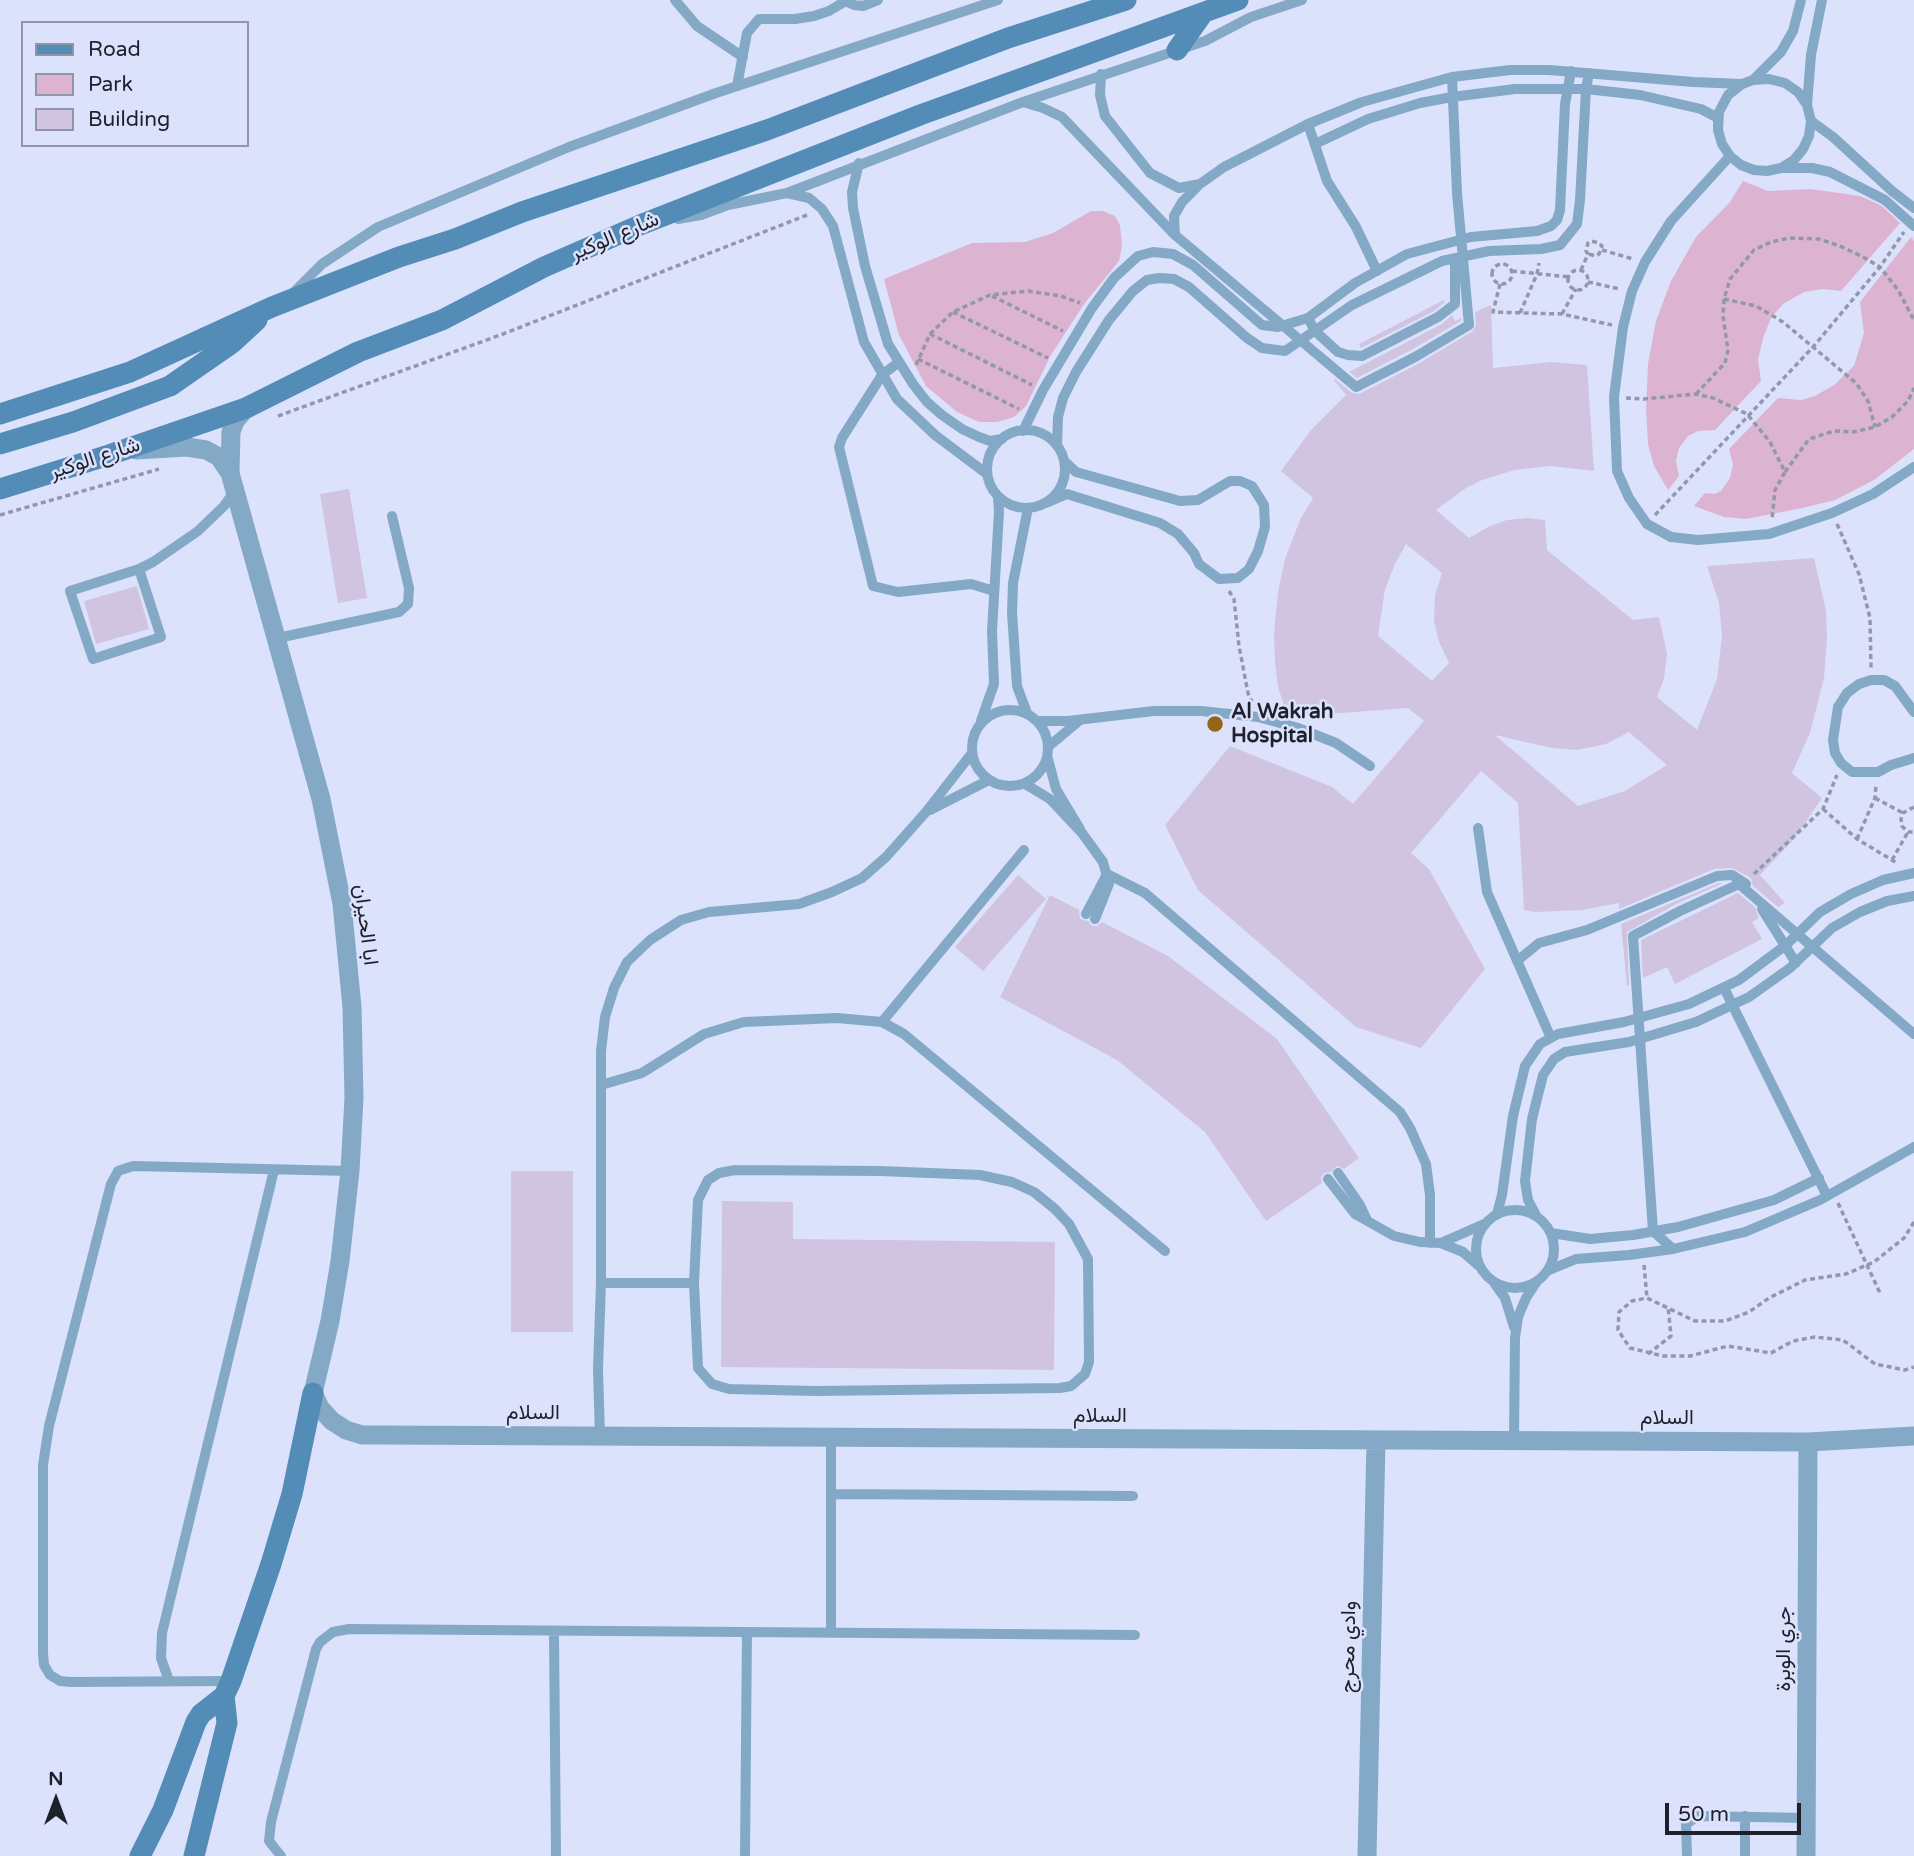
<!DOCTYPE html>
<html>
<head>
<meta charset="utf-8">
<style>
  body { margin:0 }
  #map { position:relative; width:1914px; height:1856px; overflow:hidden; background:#dce2fb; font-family:"Varela Round",sans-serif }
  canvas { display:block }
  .legend { position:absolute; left:21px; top:21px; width:228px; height:126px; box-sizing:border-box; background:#dce2fb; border:2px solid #9095a8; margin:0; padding:9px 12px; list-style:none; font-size:21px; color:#1e212c }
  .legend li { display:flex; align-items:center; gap:14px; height:35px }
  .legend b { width:35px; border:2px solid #9095a8 }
  .north { position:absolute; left:21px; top:1765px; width:70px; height:70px; -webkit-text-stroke:5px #dce2fb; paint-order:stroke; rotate:0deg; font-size:19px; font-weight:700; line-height:28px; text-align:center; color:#1e212c }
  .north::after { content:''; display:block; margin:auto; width:24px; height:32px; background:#1e212c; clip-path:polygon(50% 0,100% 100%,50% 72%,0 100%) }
  .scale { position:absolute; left:1665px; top:1803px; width:136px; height:32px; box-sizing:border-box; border:4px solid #1e212c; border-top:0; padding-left:9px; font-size:21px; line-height:24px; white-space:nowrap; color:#1e212c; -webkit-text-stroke:5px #dce2fb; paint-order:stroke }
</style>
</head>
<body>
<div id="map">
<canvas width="1914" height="1856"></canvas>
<ul class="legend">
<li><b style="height:9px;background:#538cb6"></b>Road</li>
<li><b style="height:19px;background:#dcb3d0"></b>Park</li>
<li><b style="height:19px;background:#d0c4e1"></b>Building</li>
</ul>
<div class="north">N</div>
<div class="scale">50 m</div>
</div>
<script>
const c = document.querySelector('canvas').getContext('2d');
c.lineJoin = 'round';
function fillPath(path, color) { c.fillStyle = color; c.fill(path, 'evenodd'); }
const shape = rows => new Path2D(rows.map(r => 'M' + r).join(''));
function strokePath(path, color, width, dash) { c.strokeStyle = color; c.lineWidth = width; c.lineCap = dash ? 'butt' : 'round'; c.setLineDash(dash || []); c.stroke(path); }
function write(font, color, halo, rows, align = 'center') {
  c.font = font + ' "Varela Round",Vazirmatn,sans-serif'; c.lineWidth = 5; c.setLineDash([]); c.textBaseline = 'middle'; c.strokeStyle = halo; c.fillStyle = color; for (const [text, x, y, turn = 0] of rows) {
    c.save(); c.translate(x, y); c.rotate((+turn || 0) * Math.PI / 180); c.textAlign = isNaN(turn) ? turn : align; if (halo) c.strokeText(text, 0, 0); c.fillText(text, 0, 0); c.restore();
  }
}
fillPath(shape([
  [1743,181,1768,191,1811,189,1860,196,1882,206,1900,223,1841,291,1823,289,1804,292,1783,304,1771,318,1763,338,1758,360,1761,381,1715,430,1698,431,1688,436,1679,448,1676,461,1679,476,1668,490,1654,466,1648,444,1646,410,1648,364,1656,321,1671,281,1696,237,1730,202],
  [1091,211,1103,211,1115,216,1120,225,1122,246,1119,261,1084,304,1051,355,1026,406,1014,417,997,422,979,422,957,412,926,386,899,335,884,279,972,243,1025,242,1053,233],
  [1911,237,1914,241,1914,449,1874,480,1835,500,1802,508,1746,519,1724,517,1694,506,1705,493,1714,494,1721,491,1730,478,1733,465,1729,449,1778,398,1801,400,1815,396,1834,385,1854,366,1864,333,1860,302]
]), '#dcb3d0');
fillPath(shape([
  [1444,300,1445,302,1434,311,1361,348,1359,344],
  [1491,305,1493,368,1551,362,1587,365,1594,471,1551,466,1514,470,1482,480,1466,488,1436,510,1469,538,1490,526,1507,520,1528,518,1545,520,1547,550,1633,620,1659,617,1667,654,1664,679,1657,697,1697,730,1717,679,1722,636,1719,603,1707,566,1814,558,1826,611,1827,638,1824,678,1810,733,1792,773,1822,798,1793,840,1760,875,1785,903,1778,907,1753,886,1751,878,1732,868,1714,869,1619,909,1619,903,1582,910,1535,912,1524,910,1518,803,1481,771,1411,853,1429,869,1485,969,1421,1048,1356,1027,1198,890,1165,825,1230,746,1332,787,1353,804,1424,721,1408,708,1288,717,1278,687,1275,662,1274,633,1278,592,1285,559,1300,520,1313,498,1281,471,1311,430,1346,395,1334,380,1335,379,1352,393,1359,394,1418,364,1473,331,1476,325,1475,312],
  [1406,544,1442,573,1435,595,1434,621,1439,642,1449,663,1432,681,1378,636,1385,589,1395,564],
  [1629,732,1667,765,1625,791,1578,806,1495,735,1552,748,1577,750,1606,744],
  [1452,315,1455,321,1461,318,1461,321,1411,350,1357,378,1349,372,1442,324],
  [349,489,367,598,338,603,320,494],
  [137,586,149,629,96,644,84,601],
  [1018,875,1046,899,983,971,955,947],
  [1719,883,1723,883,1676,904,1627,932,1629,985,1627,986,1621,924],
  [1738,893,1755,907,1759,918,1752,922,1762,939,1675,984,1667,967,1643,978,1641,940],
  [1050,895,1079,910,1080,919,1088,921,1092,926,1097,926,1102,922,1168,956,1277,1039,1359,1158,1344,1169,1337,1166,1331,1172,1324,1173,1321,1177,1322,1183,1266,1221,1205,1132,1117,1060,1000,997],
  [511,1171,573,1171,573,1332,511,1332],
  [722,1201,793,1202,793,1239,1055,1242,1054,1370,721,1367]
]), '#d0c4e1');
strokePath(shape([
  [1602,250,1633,259],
  '1492 274a10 10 0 1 1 20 0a10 10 0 1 1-20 0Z',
  [1581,270,1588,254,1586,251,1588,243,1591,241,1599,243,1602,246,1599,254,1596,256,1588,254],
  '1568 280a10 10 0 1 1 20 0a10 10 0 1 1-20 0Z',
  [1512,271,1569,277],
  [1588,282,1620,289],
  [1500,284,1493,312,1562,314,1612,325],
  [992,296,1063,331],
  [1724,299,1756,306,1783,322,1856,383,1868,401,1875,427],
  [953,312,1048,358],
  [1520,313,1537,274,1539,263],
  [1562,314,1576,289],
  [930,334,1032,385],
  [918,359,1019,409],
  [916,365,930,334,953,312,990,295,1028,291,1061,296,1080,303],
  [1696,394,1725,363,1728,350,1723,316,1724,299,1730,279,1754,250,1771,242,1789,238,1819,239,1840,246,1863,257,1880,267,1898,290,1914,320],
  [1626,398,1644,399,1696,394,1713,398,1747,414,1770,442,1785,472,1775,490,1772,519],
  [278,416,503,334,807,215],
  [1785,472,1809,439,1834,431,1853,432,1875,427,1892,417,1908,401,1914,388],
  [0,515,159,469],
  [1655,515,1813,347,1880,267,1904,232],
  [1837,524,1859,574,1870,618,1871,668],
  [1229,591,1234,599,1239,646,1248,693,1252,702],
  [1875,798,1903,813],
  [1914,807,1903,813,1901,819,1902,826,1908,832,1914,832],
  [1823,809,1857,839,1897,863],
  [1857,839,1875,798,1876,785],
  [1892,860,1908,832],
  [1754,874,1823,809,1837,775],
  [1838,1203,1880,1293],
  [1914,1222,1904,1238,1874,1262,1846,1274,1805,1280,1769,1298,1749,1312,1725,1321,1695,1321,1647,1298,1632,1301,1619,1312,1618,1330,1630,1348,1663,1356,1690,1356,1728,1346,1771,1353,1793,1341,1815,1337,1843,1340,1875,1364,1905,1370,1914,1367],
  [1644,1265,1647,1298],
  [1648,1354,1671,1336,1668,1306]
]), '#9297aa', 3.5, [5, 3.5]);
strokePath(shape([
  [675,0,697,26,743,57],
  [843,0,854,5,863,6,878,0],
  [1101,74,1100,95,1105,116,1150,173,1179,188,1200,184,1224,167,1308,124,1362,102,1452,77,1510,70,1549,70,1693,82,1742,84],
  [1753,80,1769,79,1785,83,1798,92,1807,105,1811,121,1809,136,1803,149,1794,160,1781,168,1767,171,1754,170,1741,165,1730,156,1722,144,1718,130,1719,112,1728,95,1742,84,1753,80,1781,52,1793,31,1801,0],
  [737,86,747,33,759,19,795,19,814,16,829,11,844,2],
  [1023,102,1043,108,1062,117,1175,235,1356,387,1415,357,1469,325,1457,193,1452,77],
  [1807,105,1811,55,1822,0],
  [1811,121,1833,137,1892,191,1914,208],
  [1308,124,1327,181,1356,227,1377,271],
  [1315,144,1368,119,1420,103,1452,97,1515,89,1586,89,1640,95,1701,109,1718,118,1718,130],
  [1730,156,1671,221,1645,262,1632,291,1623,327,1614,397,1617,471,1629,498,1647,524,1671,537,1698,540,1769,534,1832,513,1873,494,1914,467],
  [859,163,852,192,853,208,865,266,888,344,913,384,927,402,942,415,962,429,979,437,990,441,1002,439],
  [1781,168,1812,168,1830,172,1885,200,1914,226],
  [787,193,809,198,822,209,833,226,864,342,897,399,935,435,987,474],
  [678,219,701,215,728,205,787,193,1023,102,1205,41,1251,17,1302,0],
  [1175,235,1174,216,1182,202,1197,187],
  [295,291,322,264,378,227,569,147,716,93,998,0],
  [1308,318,1315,331,1338,352,1348,355,1362,356,1438,317,1455,304,1455,259],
  [899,362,882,375,842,438,839,447,873,586,898,592,971,584,994,591],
  '987 469a39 39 0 1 1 78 0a39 39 0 1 1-78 0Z',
  [1023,431,1043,390,1092,308,1114,278,1138,256,1153,252,1173,254,1193,265,1262,325,1278,327,1308,318,1355,283,1407,254,1471,237,1537,231,1551,226,1557,220,1560,210,1565,104,1571,71],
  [1057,445,1058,417,1063,398,1076,372,1109,320,1133,291,1147,280,1159,278,1174,279,1189,287,1247,338,1262,348,1285,351,1352,305,1442,261,1489,251,1541,249,1560,245,1577,224,1580,200,1586,89,1589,73],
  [1046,503,1067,494,1160,523,1178,534,1194,553,1199,564,1219,579,1238,578,1249,569,1258,551,1265,527,1264,505,1252,486,1240,481,1230,481,1198,500,1180,501,1076,472,1064,461],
  [139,569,161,637,93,659,70,591,139,569,153,562,198,531,224,506,234,492],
  [278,638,399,612,408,604,409,588,392,516],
  '972 748a38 38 0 1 1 76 0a38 38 0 1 1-76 0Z',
  [1914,712,1895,686,1884,680,1871,680,1859,684,1847,693,1838,707,1833,740,1835,753,1841,763,1852,772,1878,772,1891,765,1914,758],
  [1027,713,1017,686,1012,613,1013,583,1028,508],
  [981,721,994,684,992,631,999,512,998,497],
  [1038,721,1068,721,1154,711,1201,711,1258,717,1298,728,1336,743,1370,766],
  [1049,746,1079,721],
  [1048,759,1056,789,1080,829],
  [1025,784,1050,799,1082,833,1103,862,1109,884,1095,919],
  [930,810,989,780],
  [1478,828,1487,892,1551,1038],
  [1107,874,1145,893,1400,1112,1410,1128,1426,1164,1430,1195,1430,1243],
  [1762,909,1796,963],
  [1086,914,1107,874],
  [1517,961,1539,943,1587,930,1717,876,1732,875,1746,884],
  [1724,988,1827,1196],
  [882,1022,1024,850],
  [601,1085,642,1073,704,1034,744,1022,837,1018,882,1022,904,1034,1165,1251],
  [735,1170,880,1171,980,1175,1012,1182,1034,1192,1055,1209,1069,1224,1088,1259,1089,1362,1085,1374,1071,1386,1060,1388,816,1391,729,1389,712,1384,698,1368,694,1283,698,1200,708,1180,719,1173,735,1170],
  [1338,1173,1360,1205,1367,1220],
  [1328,1179,1355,1214,1394,1236,1420,1242,1441,1243,1484,1224],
  '1476 1249a39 39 0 1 1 78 0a39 39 0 1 1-78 0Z',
  [1497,1214,1502,1195,1513,1116,1525,1066,1540,1044,1558,1034,1624,1022,1689,1004,1739,980,1786,945,1820,912,1851,894,1883,880,1914,873],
  [1537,1217,1528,1200,1525,1181,1532,1119,1543,1075,1554,1059,1565,1052,1629,1042,1696,1022,1749,997,1790,968,1832,928,1860,912,1887,901,1914,896],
  [1551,1233,1590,1239,1633,1235,1678,1227,1774,1200,1819,1178],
  [1441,1243,1463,1252,1479,1266],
  [1673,1249,1653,1231,1633,936,1680,911,1739,884,1914,1034],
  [1547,1271,1576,1259,1629,1255,1673,1249,1745,1232,1820,1200,1914,1147],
  [601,1283,694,1283],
  [1495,1284,1505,1298,1514,1327],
  [600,1437,598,1369,601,1283,601,1051,605,1017,614,988,627,962,650,940,681,920,709,912,799,904,832,892,862,878,886,857,926,812,972,753],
  [1514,1440,1515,1338,1518,1317,1526,1298,1537,1281],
  [831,1494,1133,1496],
  [554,1631,556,1856],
  [831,1633,831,1437],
  [169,1681,161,1658,162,1633,274,1170],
  [230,1681,71,1682,60,1681,50,1675,44,1665,43,1653,43,1465,49,1426,111,1184,118,1171,133,1166,350,1171],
  [1745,1816,1745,1856],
  [281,1856,269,1841,271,1822,316,1649,320,1642,333,1632,349,1629,1135,1635],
  [745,1856,747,1632],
  [1687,1856,1686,1824,1698,1816,1806,1818]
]), '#84a9c6', 10);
strokePath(shape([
  [246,408,235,421,231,432,230,473,321,799,342,904,352,1007,354,1098,350,1171,340,1261,330,1321,313,1393,320,1408,332,1421,346,1430,362,1435,378,1435,1808,1442,1914,1436],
  [136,450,187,447,206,450,219,457,230,473],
  [1367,1856,1376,1440],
  [1806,1856,1808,1442]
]), '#84a9c6', 19);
strokePath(shape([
  [1177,50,1203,13],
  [0,414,130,372,272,307,399,257,455,239,522,212,767,130,1008,38,1126,0],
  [0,444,73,422,170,386,232,343,257,320],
  [0,489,109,455,246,408,358,352,442,320,544,267,640,225,920,115,1238,0],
  [140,1856,163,1810,196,1722,201,1714,224,1696,231,1681,271,1564,292,1494,313,1393],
  [194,1856,227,1723,224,1696]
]), '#538cb6', 21);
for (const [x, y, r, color] of [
  [1215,724,9,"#966417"]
]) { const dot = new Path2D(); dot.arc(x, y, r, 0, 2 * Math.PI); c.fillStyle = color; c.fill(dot); strokePath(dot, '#dce2fb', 2.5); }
write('21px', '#1e212c', '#dce2fb', [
  ["شارع الوكير",615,237,-23],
  ["شارع الوكير",95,459,-18],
  ["ابا الحيران",365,925,83],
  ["السلام",533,1413],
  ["السلام",1100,1416],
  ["السلام",1667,1418],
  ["وادي محرج",1349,1647,-89],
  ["جري الوبرة",1784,1649,-90]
]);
write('bold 21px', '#1e212c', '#dce2fb', [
  ["Al Wakrah",1231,712],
  ["Hospital",1231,736]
], 'left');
</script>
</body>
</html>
